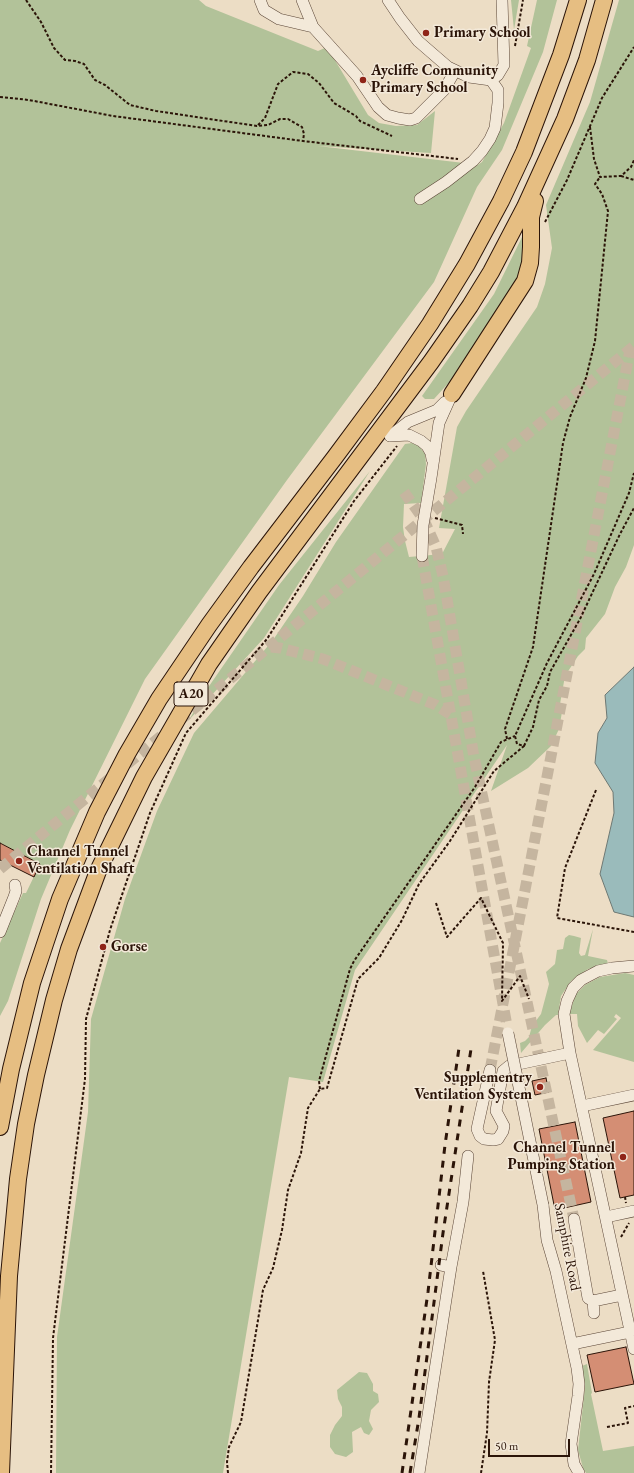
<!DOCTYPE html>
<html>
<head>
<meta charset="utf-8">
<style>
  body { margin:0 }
  #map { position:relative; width:634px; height:1473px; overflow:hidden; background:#ecddc5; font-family:"EB Garamond",serif }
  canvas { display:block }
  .scale { position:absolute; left:488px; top:1439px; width:82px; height:18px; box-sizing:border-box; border:2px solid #2b1408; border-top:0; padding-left:5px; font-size:12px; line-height:14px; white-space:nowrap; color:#2b1408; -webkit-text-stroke:3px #f3e9d9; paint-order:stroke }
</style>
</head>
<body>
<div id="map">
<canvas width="634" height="1473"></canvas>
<div class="scale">50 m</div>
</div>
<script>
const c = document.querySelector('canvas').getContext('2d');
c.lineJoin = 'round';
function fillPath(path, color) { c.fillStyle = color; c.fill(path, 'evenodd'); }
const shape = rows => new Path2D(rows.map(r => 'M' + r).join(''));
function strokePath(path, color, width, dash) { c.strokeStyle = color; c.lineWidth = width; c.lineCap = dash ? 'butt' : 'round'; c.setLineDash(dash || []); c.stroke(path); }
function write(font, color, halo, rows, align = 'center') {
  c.font = font + ' "EB Garamond",serif'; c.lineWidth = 3; c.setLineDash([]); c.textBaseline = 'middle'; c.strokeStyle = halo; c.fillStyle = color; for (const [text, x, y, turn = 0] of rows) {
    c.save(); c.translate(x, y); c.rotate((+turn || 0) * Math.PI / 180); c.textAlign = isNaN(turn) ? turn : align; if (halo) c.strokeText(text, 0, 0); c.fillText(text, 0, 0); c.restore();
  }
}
fillPath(shape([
  [0,0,199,0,206,6,318,51,327,47,368,115,379,123,396,126,417,125,435,111,431,153,318,146,464,163,430,197,482,162,504,123,531,48,527,46,537,0,557,0,543,52,502,150,477,187,434,282,287,480,145,679,70,830,41,899,8,1001,0,1016,0,943,23,893,26,893,40,864,1,843,0,845],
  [511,0,519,0,514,30],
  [619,0,634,0,634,545,626,567,615,587,605,614,586,638,585,649,578,656,565,676,560,704,562,712,559,729,551,746,528,768,491,791,507,745,355,970,323,1082,289,1077,223,1473,56,1473,57,1337,88,1112,91,1019,125,899,157,811,194,733,273,640,303,596,336,542,405,444,412,443,419,446,425,454,426,464,421,503,404,504,403,527,405,541,409,557,442,554,455,529,439,528,457,427,466,411,537,307,545,284,552,248,546,205,590,102],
  [523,235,527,243,518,277,453,378,434,399,425,399,422,396,494,294],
  [370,471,264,638,189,720,205,692,279,585],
  [593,929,588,956,607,960,608,964,588,969,571,981,561,996,558,1015,556,1015,545,1025,521,1053,520,1043,525,1041,529,1037,532,1026,541,1014,549,984,546,972,555,964,557,950,563,949,565,938,569,935,574,936,581,938,579,953,581,956,585,955],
  [625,973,634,975,634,1062,593,1050,621,1018,616,1014,614,1017,617,1019,604,1034,598,1030,587,1043,578,1026,577,1014,569,1014,576,994,585,985,600,977],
  [587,1364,592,1393,591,1394,603,1451,634,1446,634,1473,586,1473,583,1468,578,1450,585,1387,582,1366],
  [359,1372,367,1373,373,1384,373,1391,378,1394,379,1402,371,1410,369,1421,373,1429,369,1435,364,1433,361,1427,352,1432,353,1452,346,1457,335,1454,330,1447,330,1435,335,1425,342,1416,342,1407,338,1399,337,1390]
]), '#b2c299');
const water = shape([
  [634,667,634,917,614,912,600,874,614,813,613,792,595,763,598,733,607,718,605,695,634,667]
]);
fillPath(water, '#9abbbb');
strokePath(water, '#6e7873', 1);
const building = shape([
  [0,843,40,864,34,877,0,860,0,843],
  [546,1078,549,1092,535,1095,532,1081,546,1078],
  [634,1111,634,1195,620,1198,603,1118,634,1111],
  [575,1122,591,1202,555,1210,539,1129,575,1122],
  [626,1347,634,1384,595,1392,587,1355,626,1347]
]);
fillPath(building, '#d48e74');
strokePath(building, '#2b1408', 1);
strokePath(shape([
  [404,492,424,520,436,547,443,576,474,757,574,1219],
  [422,556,507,1026],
  [271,647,280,648,323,659,436,705,453,716],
  [179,721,634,346],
  [0,869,166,732],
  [490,1070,630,350]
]), '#c5b59f', 11, [11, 5.5]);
const minor = shape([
  [260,0,264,10,279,19,313,27],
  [302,0,313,27,357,76,378,107,387,115,398,118,410,120,416,118,444,90,455,71],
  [388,0,400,18,418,41,448,67,469,77,491,80,498,75,504,65,502,0],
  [420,199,446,182,473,161,482,151,490,139,495,128,498,103,498,90,491,80],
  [390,436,408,422,437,410,445,402],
  [390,436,409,435,421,441,427,446,431,453,432,459],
  [422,556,423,525,431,478,439,423,452,394],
  [0,932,14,897,16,891,15,885],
  [570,1053,634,1349],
  [490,1070,477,1129,480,1136,484,1139,493,1140,498,1139,503,1131,504,1126,496,1111,503,1071,509,1066,570,1053,564,1014,567,1001,573,988,581,980,598,971,612,968,634,966],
  [582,1106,634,1095],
  [543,1205,547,1240,556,1271,577,1368,579,1384,578,1396,571,1444,574,1464,579,1473],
  [606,1217,634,1211],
  [574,1219,588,1298,593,1301,622,1295],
  [441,1265,451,1267],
  [593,1301,594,1313],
  [572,1344,630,1332],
  [419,1473,451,1267,463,1202,468,1156]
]);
const highway = shape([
  [452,394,525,281,530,263,531,247,531,217,535,201],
  [0,1127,11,1069,32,983,60,899,97,812,127,754,159,699,209,625,251,567,335,457,384,391,430,324,467,264,501,201,524,152,561,55,578,0],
  [1,1473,9,1276,18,1179,26,1124,36,1075,54,1000,69,949,98,871,144,777,209,664,259,592,431,362,470,306,491,272,525,207,565,119,587,60,604,0]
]);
strokePath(minor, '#5b4637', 12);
strokePath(highway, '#2b1408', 18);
strokePath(shape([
  [26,0,41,22,54,48,65,60,75,61,84,64,95,80,105,85,130,105,156,111,257,126,268,125,280,119,288,119,302,127,304,134,303,141],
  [515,46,523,0],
  [0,97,29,100,113,116,303,141,458,159],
  [258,125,265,118,278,84,293,72,308,74,319,83,334,103,356,116,360,121,392,136],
  [590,127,594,159,600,177,621,176,631,167,634,160],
  [621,176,634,180],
  [545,222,567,180,602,98,634,47],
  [435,518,462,525,463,534],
  [507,739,505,729,533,647,563,443,570,417,586,378,595,341,608,211,602,194,595,184,600,177],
  [524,746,533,727,539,700,547,686,550,672,580,619,620,534,634,508],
  [596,790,565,868,557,918,634,932],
  [436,903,447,937,481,898,503,943,502,1001,520,976,529,999],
  [320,1089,319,1081,350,969,354,961,475,787,501,742,515,736],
  [625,1197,626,1203],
  [621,1237,629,1223],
  [607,1427,628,1423,625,1408,634,1406],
  [51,1473,53,1338,85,1079,86,1019,110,930,150,813,186,733,267,639,354,501,397,446],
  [228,1473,227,1462,229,1447,241,1422,263,1290,273,1268,282,1230,288,1190,301,1153,308,1108,320,1089,327,1088,358,979,379,958,402,920,419,884,450,841,494,771,524,746,517,744,515,736,547,663,594,574,629,493,634,473],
  [481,1473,487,1433,489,1382,495,1340,483,1271]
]), '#2b1408', 2, [3, 2]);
strokePath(minor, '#f3e9d9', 11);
strokePath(highway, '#e6be82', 16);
strokePath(shape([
  [402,1473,428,1292,445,1145,459,1048],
  [410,1473,419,1418,443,1233,471,1049]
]), '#2b1408', 3, [7, 7]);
const minorBridge = shape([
  [508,1033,543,1205]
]);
strokePath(minorBridge, '#5b4637', 12, []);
strokePath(minorBridge, '#f3e9d9', 11);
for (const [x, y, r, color] of [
  [426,33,4,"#8f2418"],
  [363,80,4,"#8f2418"],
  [19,861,4,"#8f2418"],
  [103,947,4,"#8f2418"],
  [540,1087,4,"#8f2418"],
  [623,1157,4,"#8f2418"]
]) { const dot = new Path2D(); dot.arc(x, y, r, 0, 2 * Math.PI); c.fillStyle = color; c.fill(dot); strokePath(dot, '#f3e9d9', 1.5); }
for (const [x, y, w] of [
  [191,694,34]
]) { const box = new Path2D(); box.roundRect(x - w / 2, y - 12, w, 24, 3); c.fillStyle = '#f3e9d9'; c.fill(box); strokePath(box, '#2b1408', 1); }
write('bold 14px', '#2b1408', null, [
  ["A20",191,694]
]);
write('bold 15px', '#2b1408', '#f3e9d9', [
  ["Primary School",434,33],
  ["Aycliffe Community",371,71],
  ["Primary School",371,88],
  ["Channel Tunnel",27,852],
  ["Ventilation Shaft",27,869],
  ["Gorse",111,947],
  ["Supplementry",532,1078,"right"],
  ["Ventilation System",532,1095,"right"],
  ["Channel Tunnel",615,1148,"right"],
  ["Pumping Station",615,1165,"right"]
], 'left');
write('15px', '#2b1408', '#f3e9d9', [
  ["Samphire Road",567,1247,79]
]);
</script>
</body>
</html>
